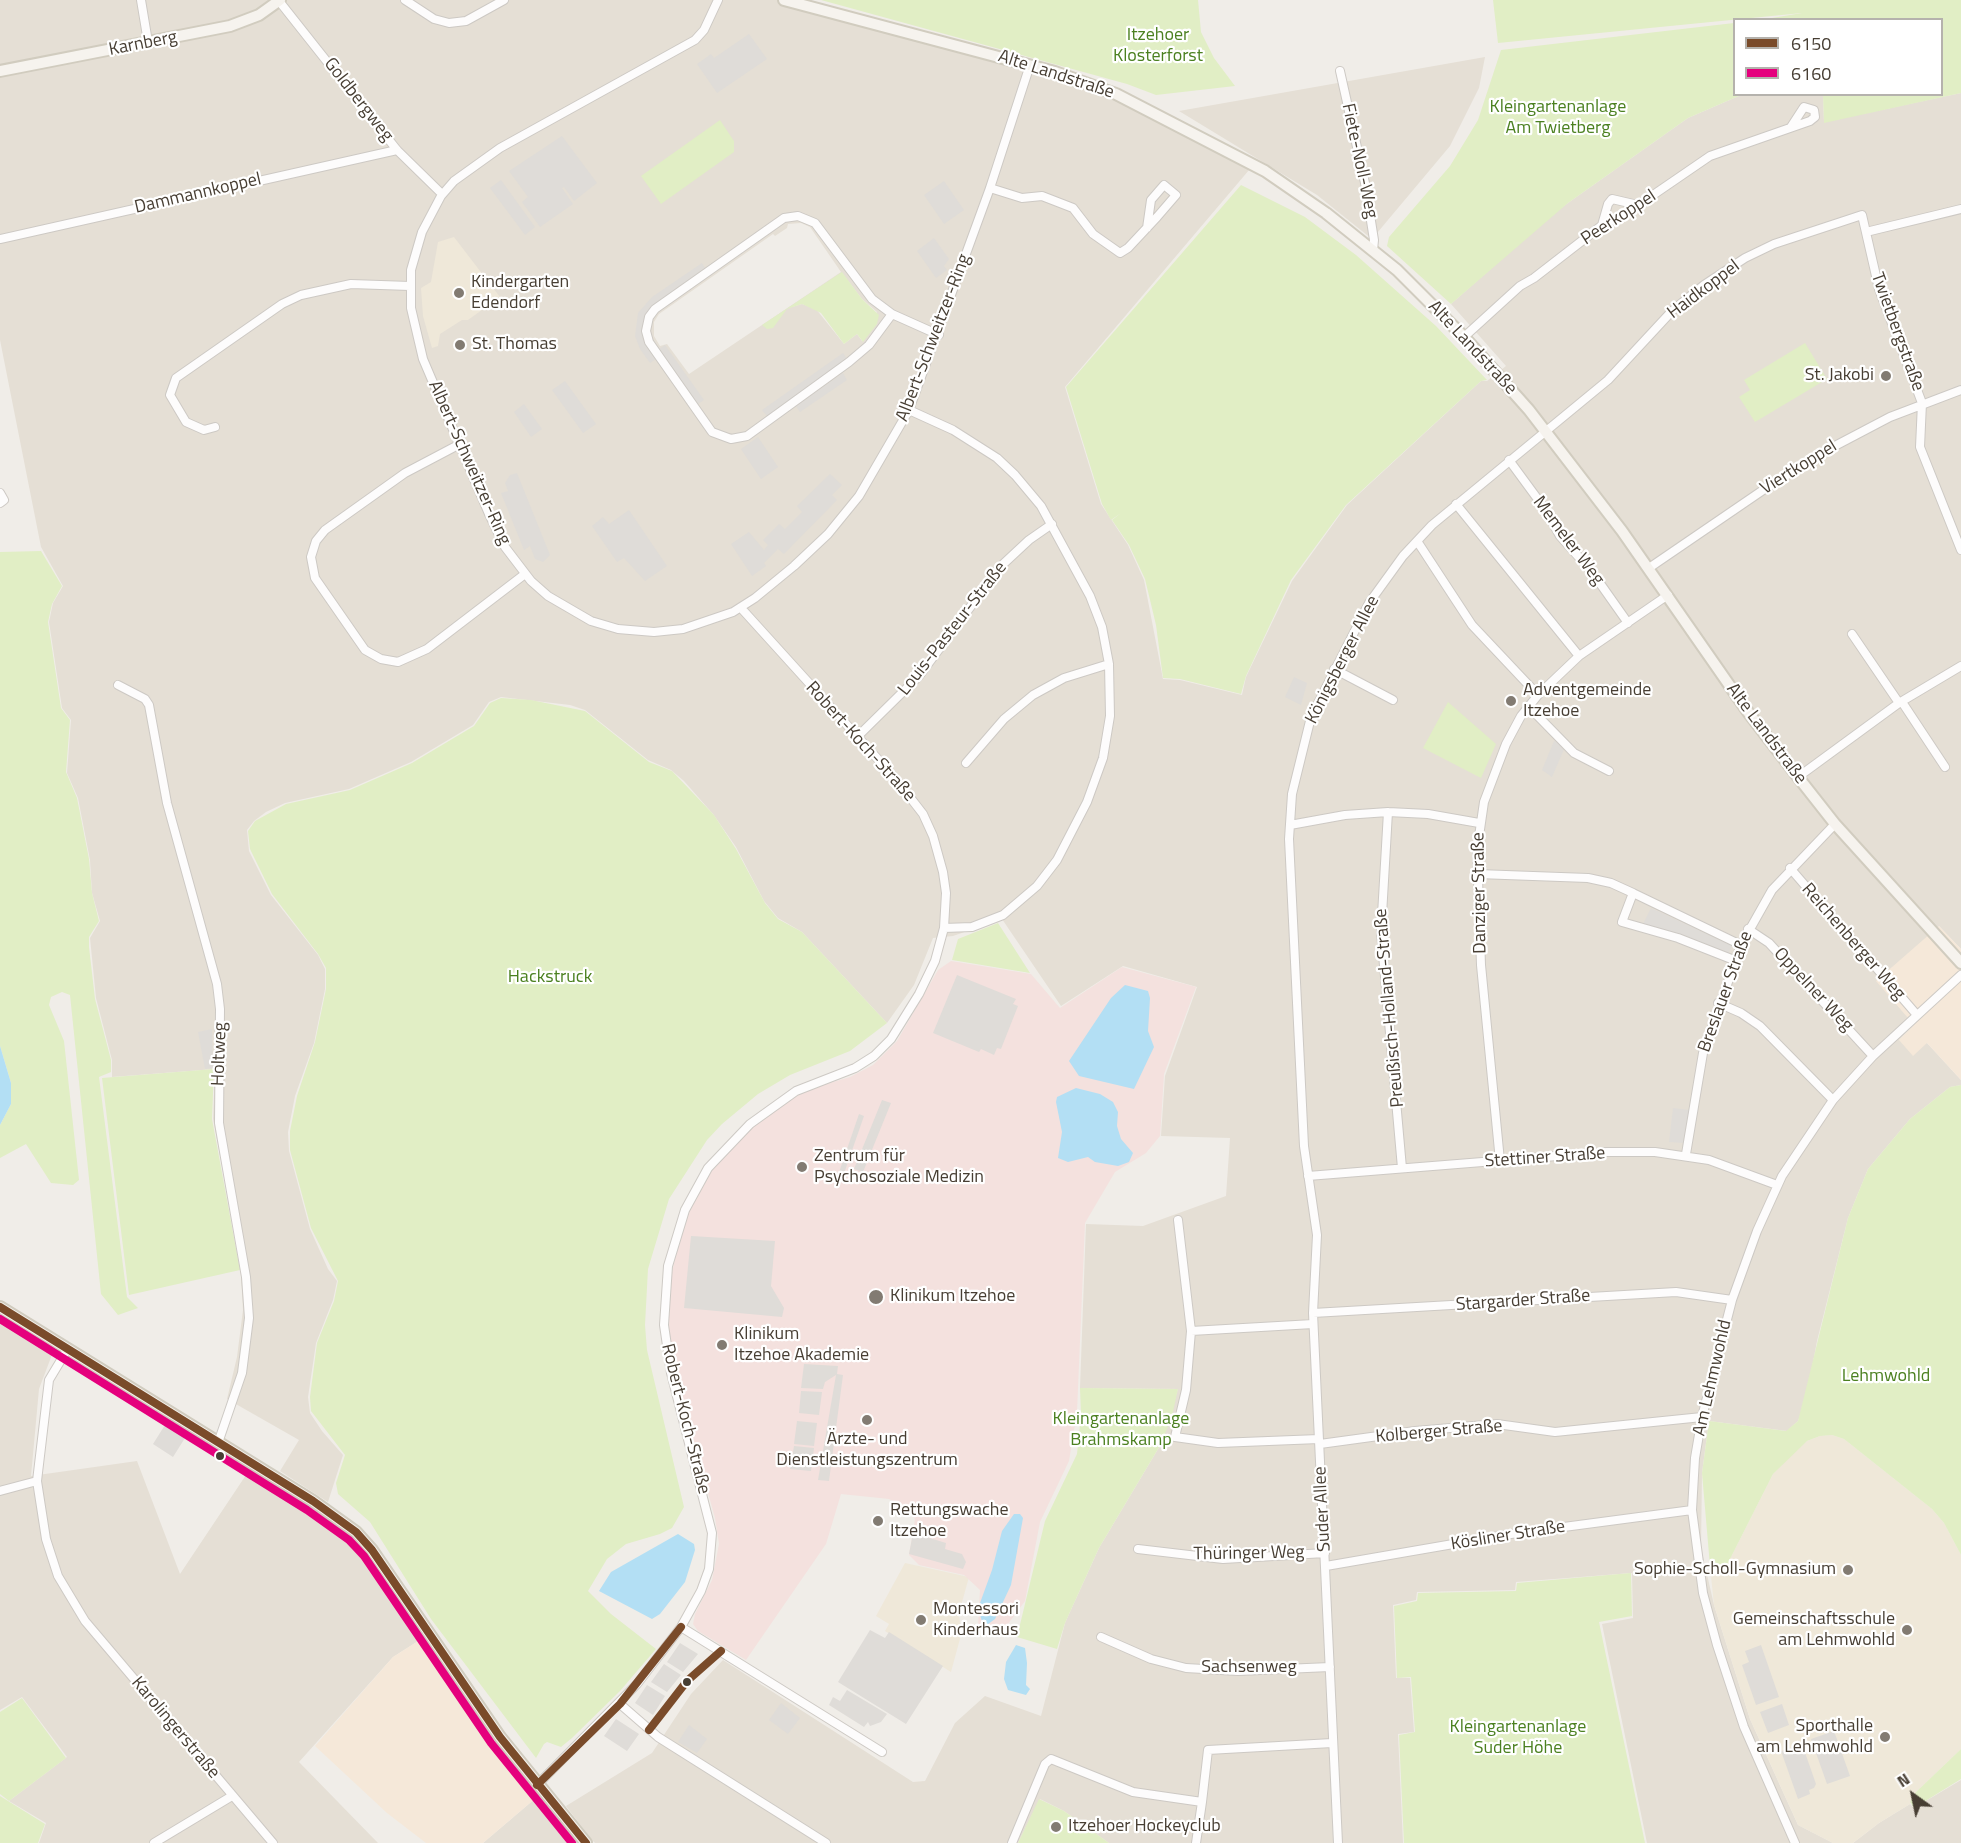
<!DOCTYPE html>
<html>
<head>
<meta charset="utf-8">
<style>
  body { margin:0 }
  #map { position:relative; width:1961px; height:1843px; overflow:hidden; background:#f0ede8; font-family:"Titillium Web",sans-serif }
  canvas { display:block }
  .legend { position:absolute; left:1733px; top:18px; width:210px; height:78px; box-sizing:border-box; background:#fff; border:2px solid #b5b2ad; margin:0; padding:8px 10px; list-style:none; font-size:18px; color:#473e33 }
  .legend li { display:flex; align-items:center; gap:12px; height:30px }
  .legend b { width:30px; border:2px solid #b5b2ad }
  .north { position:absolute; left:1883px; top:1765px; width:60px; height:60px; -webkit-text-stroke:4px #fff; paint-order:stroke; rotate:327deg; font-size:16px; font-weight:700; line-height:24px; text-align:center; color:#473e33 }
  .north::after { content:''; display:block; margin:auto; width:21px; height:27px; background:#473e33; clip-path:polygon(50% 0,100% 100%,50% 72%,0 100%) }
</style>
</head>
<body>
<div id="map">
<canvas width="1961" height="1843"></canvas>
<ul class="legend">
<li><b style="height:8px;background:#7a4b2a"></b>6150</li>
<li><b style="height:8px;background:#e5007d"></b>6160</li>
</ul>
<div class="north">N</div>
</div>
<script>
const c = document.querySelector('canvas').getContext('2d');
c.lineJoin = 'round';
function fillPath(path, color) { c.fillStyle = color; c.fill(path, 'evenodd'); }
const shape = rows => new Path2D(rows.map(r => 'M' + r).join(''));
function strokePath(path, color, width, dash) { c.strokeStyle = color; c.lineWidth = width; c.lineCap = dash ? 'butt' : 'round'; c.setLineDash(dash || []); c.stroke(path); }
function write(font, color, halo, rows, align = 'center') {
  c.font = font + ' "Titillium Web",sans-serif'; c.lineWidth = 4.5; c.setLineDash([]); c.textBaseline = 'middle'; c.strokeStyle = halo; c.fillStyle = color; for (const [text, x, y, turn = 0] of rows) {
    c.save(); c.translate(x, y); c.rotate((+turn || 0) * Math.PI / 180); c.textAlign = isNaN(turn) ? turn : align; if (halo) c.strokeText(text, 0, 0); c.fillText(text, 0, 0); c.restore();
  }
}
fillPath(shape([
  [0,0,801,0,1047,64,1186,123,1255,163,1065,387,1101,504,1128,545,1144,580,1163,679,1180,680,1242,695,1246,677,1292,581,1347,505,1481,381,1487,381,1506,366,1451,304,1551,215,1688,118,1741,95,1823,95,1824,122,1961,93,1961,949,1939,926,1914,1025,1899,1040,1927,1043,1961,1080,1961,1085,1950,1087,1910,1119,1868,1169,1848,1218,1817,1341,1806,1400,1798,1421,1787,1431,1709,1421,1702,1473,1701,1548,1714,1605,1750,1719,1798,1825,1833,1843,1647,1843,1602,1624,1633,1618,1632,1573,1516,1582,1515,1590,1417,1592,1416,1600,1393,1605,1396,1678,1410,1678,1414,1732,1398,1734,1403,1843,1109,1843,1064,1811,1040,1799,1018,1843,595,1843,591,1839,566,1806,652,1753,691,1694,723,1660,913,1782,925,1781,955,1723,985,1696,1041,1716,1065,1623,1099,1548,1161,1444,1178,1389,1080,1388,1086,1224,1143,1226,1226,1196,1230,1138,1161,1136,1165,1076,1197,987,1123,966,1061,1006,1002,919,953,936,933,938,914,985,887,1023,802,932,778,918,764,901,736,847,713,814,684,781,671,770,648,760,585,710,570,705,501,697,489,702,473,725,411,762,349,789,285,803,266,812,254,821,247,830,249,851,271,895,318,955,325,969,325,989,314,1043,295,1096,288,1132,289,1151,310,1229,328,1269,337,1281,333,1300,316,1343,308,1397,310,1413,322,1431,343,1455,328,1502,280,1471,299,1440,227,1399,237,1357,243,1310,240,1260,213,1119,215,1069,112,1077,112,1060,96,998,90,938,100,921,92,893,90,860,78,798,67,773,71,720,62,708,49,622,53,603,63,586,41,547,0,340],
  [801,223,810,227,841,272,689,374,667,344,660,346,654,336,654,322,659,314,773,234,775,236,787,228,788,224],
  [842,273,862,299,877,312,862,341,857,334,844,344,816,309,802,304,792,307],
  [1485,57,1479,88,1450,146,1372,239,1317,195,1179,111],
  [0,1319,53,1352,39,1389,31,1476,137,1461,180,1574,250,1469,359,1543,373,1561,423,1638,393,1657,299,1762,378,1843,39,1843,46,1823,9,1801,67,1757,22,1697,0,1710],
  [1961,1780,1961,1843,1853,1843,1879,1823,1910,1804,1914,1808],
  [537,1797,577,1843,483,1843]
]), '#e5dfd5');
fillPath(shape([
  [1939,926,1961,949,1961,1080,1927,1043,1913,1056,1899,1040,1914,1025,1876,981],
  [423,1638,492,1739,537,1797,483,1843,426,1843,387,1813,315,1746,393,1657]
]), '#f5e8d9');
fillPath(shape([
  [454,237,500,297,468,320,462,320,440,334,438,346,432,348,423,316,421,288,431,282,438,242],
  [1832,1435,1844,1439,1932,1509,1944,1523,1961,1555,1961,1749,1916,1792,1910,1804,1879,1823,1853,1843,1833,1843,1798,1825,1750,1719,1714,1605,1710,1566,1726,1567,1773,1474,1791,1454,1807,1441,1820,1436],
  [905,1563,969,1577,959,1613,961,1635,951,1672,885,1631,889,1624,876,1616]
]), '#efe8d9');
fillPath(shape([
  [951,961,1031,974,1060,1008,1122,967,1196,987,1164,1074,1160,1136,1146,1153,1115,1172,1085,1223,1077,1412,1069,1461,1040,1522,1025,1601,1005,1628,978,1626,980,1590,964,1575,919,1565,909,1555,915,1519,905,1507,889,1499,841,1494,826,1544,746,1660,698,1631,693,1624,695,1614,712,1580,719,1544,715,1518,692,1435,668,1338,670,1282,681,1230,692,1202,718,1161,757,1122,806,1090,850,1077,873,1065,897,1041,938,970]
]), '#f4e1de');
fillPath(shape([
  [821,0,1198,0,1201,32,1214,58,1235,86,1156,95,1127,84],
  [1493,0,1961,0,1961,93,1824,123,1823,95,1942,94,1942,20,1766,19,1802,13,1498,43],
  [1734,23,1734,94,1741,95,1688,118,1568,203,1451,304,1387,246,1389,237,1450,166,1478,120,1501,50],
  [720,120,734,141,734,152,661,204,641,176],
  [1241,185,1305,217,1356,255,1436,326,1487,380,1481,381,1346,505,1291,580,1246,676,1241,694,1180,679,1163,678,1156,625,1145,579,1129,545,1112,520,1121,513,1111,520,1102,504,1066,387],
  [842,272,862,299,879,315,877,324,863,342,857,334,844,344,821,313,802,304,787,309,773,328,767,329,762,325],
  [1805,343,1827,379,1755,422,1739,397,1750,390,1744,380],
  [41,551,62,586,52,604,48,622,61,708,70,720,66,772,77,798,89,859,92,893,99,921,89,937,89,947,95,999,111,1060,111,1072,99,1077,127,1297,138,1308,118,1315,101,1294,70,995,62,992,51,997,49,1005,64,1041,79,1180,73,1185,51,1183,26,1144,0,1158,0,1125,11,1104,11,1083,0,1046,0,552],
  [501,698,531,700,585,711,649,762,672,771,714,815,736,849,765,903,778,919,802,932,887,1023,850,1051,790,1075,758,1094,722,1124,707,1140,669,1199,648,1269,645,1325,647,1350,684,1507,672,1528,660,1534,626,1544,607,1559,588,1591,611,1614,656,1649,620,1691,572,1738,561,1747,547,1742,544,1744,536,1758,431,1619,370,1522,338,1494,336,1483,345,1455,311,1411,310,1397,317,1343,334,1301,338,1281,311,1228,290,1150,290,1131,297,1096,315,1042,326,989,326,968,318,954,272,894,250,849,248,831,255,821,286,804,350,790,412,763,474,726,490,703],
  [1448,702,1496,744,1481,778,1423,748],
  [998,923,1030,973,952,960,958,939],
  [214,1069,212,1119,240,1270,129,1295,102,1078],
  [1961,1085,1961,1555,1944,1523,1932,1509,1844,1439,1832,1435,1820,1436,1807,1441,1773,1474,1726,1567,1710,1566,1702,1473,1709,1421,1786,1431,1798,1421,1848,1218,1868,1169,1910,1119,1950,1087],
  [1080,1388,1178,1389,1172,1416,1161,1444,1099,1548,1065,1623,1057,1649,1017,1637,1045,1521,1077,1454,1081,1415],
  [1631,1573,1632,1616,1599,1622,1645,1843,1404,1843,1399,1735,1415,1732,1411,1677,1397,1678,1394,1606,1417,1601,1418,1593,1516,1591,1517,1583],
  [22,1698,66,1758,9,1801,0,1794,0,1712],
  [1961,1749,1961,1779,1914,1808,1910,1802,1916,1792],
  [0,1796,45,1824,38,1843,0,1843],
  [1039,1799,1064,1811,1109,1843,1018,1843]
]), '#e1eec5');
fillPath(shape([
  [749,34,767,59,717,93,697,64,711,54,714,58],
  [562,136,597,183,574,201,564,187,562,188,573,204,540,227,522,202,528,197,509,171],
  [501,180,535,227,525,235,490,188],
  [944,181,964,210,944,224,924,195],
  [934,238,949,259,944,266,947,270,936,278,917,251],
  [702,263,705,268,656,303,647,313,642,329,643,339,656,359,650,363,640,349,635,336,638,313,652,297],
  [665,345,704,400,698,404,659,349],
  [843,353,847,359,767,416,762,410],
  [843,373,847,380,800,412,796,406],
  [565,381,596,424,583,433,552,390],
  [524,404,542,429,531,437,514,412],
  [758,437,778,467,761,479,741,449],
  [517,473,550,555,543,562,535,559,530,546,524,550,501,493,508,491,505,483,510,475],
  [830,474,842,485,832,495,837,500,784,554,778,549,764,563,766,566,752,576,731,544,749,532,764,550,768,545,763,540,779,524,785,529,802,512,797,506],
  [629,510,667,566,645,581,624,558,617,562,592,526,603,517,609,524],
  [1294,677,1307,683,1301,705,1285,697],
  [1554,741,1565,747,1552,777,1542,770],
  [1651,908,1732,946,1728,954,1643,924],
  [957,975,1016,999,1013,1004,1018,1006,1001,1049,997,1048,994,1055,981,1049,979,1052,933,1033],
  [212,1029,213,1068,205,1069,198,1032],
  [882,1100,891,1103,863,1172,854,1169],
  [1673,1108,1689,1110,1684,1143,1669,1142],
  [859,1114,864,1116,840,1185,835,1184],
  [691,1236,775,1241,771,1286,784,1308,782,1317,684,1308],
  [804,1364,838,1366,837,1374,843,1375,829,1481,818,1480,836,1375,825,1382,823,1389,801,1388],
  [801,1391,822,1392,819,1415,799,1413],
  [797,1421,817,1423,814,1446,794,1444],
  [165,1425,185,1438,173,1457,153,1444],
  [794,1446,814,1448,811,1471,790,1469],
  [913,1533,946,1543,945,1549,962,1554,966,1562,963,1569,909,1554],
  [870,1630,885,1638,889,1632,943,1666,906,1724,838,1682],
  [680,1643,698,1654,683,1672,667,1662],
  [1761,1645,1779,1697,1756,1705,1742,1665,1749,1662,1745,1651],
  [664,1664,681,1675,667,1692,651,1682],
  [647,1685,665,1696,653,1715,635,1703],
  [847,1690,887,1714,881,1722,870,1726,868,1722,864,1727,829,1705,833,1697,840,1701],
  [781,1703,800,1718,788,1734,769,1720],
  [1782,1704,1789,1725,1768,1733,1760,1712],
  [616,1719,639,1734,627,1751,604,1736],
  [689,1725,707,1739,697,1753,678,1742],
  [1834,1731,1850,1776,1827,1784,1811,1739],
  [1802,1744,1816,1784,1814,1788,1809,1790,1810,1794,1798,1799,1781,1751]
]), '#dfdcd8');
fillPath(shape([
  [1125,985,1148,991,1150,998,1148,1031,1154,1047,1134,1089,1079,1076,1069,1061,1111,998],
  [0,1046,11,1083,11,1104,0,1125],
  [1076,1088,1100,1094,1113,1102,1118,1112,1117,1126,1121,1139,1133,1153,1129,1162,1118,1166,1095,1162,1088,1157,1068,1162,1058,1158,1062,1132,1056,1102,1057,1097],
  [1014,1514,1020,1514,1023,1518,1011,1585,995,1619,984,1627,979,1612,980,1603,992,1570,1002,1531],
  [678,1534,694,1544,695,1550,685,1582,660,1614,652,1619,599,1591,611,1572],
  [1016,1645,1025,1648,1027,1663,1026,1685,1030,1689,1026,1695,1008,1690,1004,1679,1006,1662]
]), '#b3dff4');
const street = shape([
  [141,0,148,42],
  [405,0,434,19,449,23,466,21,504,0],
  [718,0,704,30,695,40,500,148,454,181,441,196,422,232,411,270,411,308,423,359,489,514,505,547,531,581,548,596,591,621,618,629,654,632,683,629,733,612,755,598,794,566,828,534,859,496,909,410,990,188,1030,65],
  [279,1,397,150,442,194],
  [1340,71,1365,183,1374,240,1373,250],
  [990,188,1022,198,1042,196,1073,208,1093,234,1120,253,1128,248,1157,217,1176,195,1164,185,1151,200,1147,228],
  [1602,225,1608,204,1612,199,1638,205],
  [1866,232,1961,209],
  [0,239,397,150],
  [892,314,869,345,849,362,747,436,731,439,712,432,649,342,646,331,649,317,655,309,784,218,798,216,815,223,872,299,892,314,939,335],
  [1464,337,1520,286,1534,278,1605,223,1621,217,1710,156,1810,121,1815,117,1814,110,1804,107,1791,127],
  [909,410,953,430,997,458,1015,475,1041,506,1090,596,1102,627,1109,664,1110,716,1103,758,1087,802,1057,860,1037,886,1003,915,972,927,944,928],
  [215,427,204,430,186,422,170,395,176,378,282,304,301,295,351,284,410,286],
  [460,444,405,473,325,530,316,541,311,557,315,578,365,650,381,659,398,662,427,649,525,574],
  [1509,460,1545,509,1560,536,1592,572,1628,623],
  [0,493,4,500,0,503],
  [1456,504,1579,656],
  [1417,541,1472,625,1538,695],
  [1649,568,1769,486,1831,448,1890,417,1961,390],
  [1852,634,1899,703],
  [1334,669,1393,700],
  [118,685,145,699,149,705,167,803,217,984,220,1009,219,1123,246,1277,249,1318,242,1373,218,1443],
  [1902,702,1945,767],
  [1528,706,1574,753,1609,771],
  [857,737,919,676,1000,567,1029,540,1052,524],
  [966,763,1004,719,1033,695,1064,678,1109,664],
  [1798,777,1899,703,1961,666],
  [1388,812,1381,932,1402,1168],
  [1290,825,1345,815,1388,812,1428,814,1479,823],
  [1790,868,1917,1015],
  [1478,874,1588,878,1611,883,1633,893],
  [1748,929,1769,943,1873,1056],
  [1734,960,1678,938,1622,922,1633,893,1741,945],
  [1718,1003,1741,1013,1760,1026,1833,1100],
  [1686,1154,1703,1053,1741,945,1772,890,1835,824],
  [1500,1161,1481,965,1477,850,1484,802,1506,744,1521,716,1538,695,1579,656,1668,595],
  [1308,1176,1607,1152,1655,1152,1709,1160,1777,1185],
  [1178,1220,1191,1331,1186,1390,1175,1437,1218,1443,1319,1439],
  [1313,1313,1676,1292,1732,1300],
  [1191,1331,1313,1324],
  [67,1350,49,1380,37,1481,46,1539,58,1576,85,1621,273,1843],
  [1320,1444,1415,1431,1497,1424,1555,1432,1702,1417],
  [0,1491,37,1481],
  [1138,1549,1223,1559,1325,1553],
  [1326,1566,1511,1534,1692,1510],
  [681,1627,882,1752],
  [1101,1637,1151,1659,1186,1668,1238,1671,1330,1667],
  [620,1704,658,1737,826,1843],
  [537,1785,637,1684,681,1627,701,1591,709,1569,712,1533,671,1373,664,1325,668,1266,685,1210,708,1168,750,1124,796,1091,855,1068,874,1056,891,1039,919,994,935,961,944,928,946,893,943,872,933,836,923,814,895,778,741,608],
  [154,1843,232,1796],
  [1012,1843,1045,1764,1051,1759,1133,1792,1202,1802,1208,1750,1332,1743],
  [1196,1843,1202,1802],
  [1338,1843,1313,1313,1317,1235,1304,1146,1289,839,1292,794,1311,717,1369,603,1403,556,1432,525,1608,380,1672,311,1704,285,1745,258,1774,244,1859,216,1862,215,1879,289,1922,403,1920,447,1961,550],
  [1795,1843,1744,1727,1717,1645,1703,1593,1692,1510,1695,1458,1702,1417,1732,1300,1757,1231,1782,1176,1833,1100,1873,1056,1961,975]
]);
const secondary = shape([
  [784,0,1055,72,1116,94,1265,171,1326,213,1397,270,1464,337,1529,410,1622,531,1748,712,1798,777,1835,824,1961,963],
  [0,71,230,26,259,15,280,0],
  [0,1307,313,1501,356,1532,372,1550,500,1737,586,1843]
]);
strokePath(street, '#cdc9c4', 10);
strokePath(secondary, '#d1ccbf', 14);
strokePath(street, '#fdfcfc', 8);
strokePath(secondary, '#f6f3ee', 10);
strokePath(shape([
  [0,1307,313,1501,356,1532,372,1550,500,1737,586,1843],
  [649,1730,687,1681,721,1651],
  [537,1785,620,1704,681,1627]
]), '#7a4b2a', 8);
strokePath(shape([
  [0,1319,307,1510,349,1540,364,1556,491,1743,572,1843]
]), '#e5007d', 8);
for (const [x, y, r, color] of [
  [459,293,6,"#827b72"],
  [460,345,6,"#827b72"],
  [1886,376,6,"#827b72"],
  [1511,701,6,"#827b72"],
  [802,1167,6,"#827b72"],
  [876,1297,8,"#827b72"],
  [722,1345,6,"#827b72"],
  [867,1420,6,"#827b72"],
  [220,1456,5,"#473e33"],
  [878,1521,6,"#827b72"],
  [1848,1570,6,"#827b72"],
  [921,1620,6,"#827b72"],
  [1907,1630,6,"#827b72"],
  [687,1682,5,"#473e33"],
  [1885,1737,6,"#827b72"],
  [1056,1827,6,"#827b72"]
]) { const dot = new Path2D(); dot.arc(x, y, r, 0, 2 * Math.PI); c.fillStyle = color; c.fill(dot); strokePath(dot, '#fff', 2); }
write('18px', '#4b8020', '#fff', [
  ["Itzehoer",1158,36],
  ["Klosterforst",1158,57],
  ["Kleingartenanlage",1558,108],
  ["Am Twietberg",1558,129],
  ["Hackstruck",550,978],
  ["Lehmwohld",1886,1377],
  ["Kleingartenanlage",1121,1420],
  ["Brahmskamp",1121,1441],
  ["Kleingartenanlage",1518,1728],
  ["Suder Höhe",1518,1749]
]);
write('18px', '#473e33', '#fff', [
  ["Karnberg",143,44,-11],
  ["Alte Landstraße",1056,75,18],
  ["Goldbergweg",358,100,52],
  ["Fiete-Noll-Weg",1359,161,78],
  ["Dammannkoppel",198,194,-13],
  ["Peerkoppel",1619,218,-33],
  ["Haidkoppel",1704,290,-37],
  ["Twietbergstraße",1897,332,70],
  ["Albert-Schweitzer-Ring",934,338,-69],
  ["Alte Landstraße",1472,348,47],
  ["Albert-Schweitzer-Ring",469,463,66],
  ["Viertkoppel",1799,468,-32],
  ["Memeler Weg",1568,541,53],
  ["Louis-Pasteur-Straße",953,629,-52],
  ["Königsberger Allee",1343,660,-63],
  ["Alte Landstraße",1766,734,53],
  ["Robert-Koch-Straße",860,742,48],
  ["Danziger Straße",1480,893,-91],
  ["Reichenberger Weg",1853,942,49],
  ["Oppelner Weg",1813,990,47],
  ["Breslauer Straße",1726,992,-70],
  ["Preußisch-Holland-Straße",1390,1008,-95],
  ["Holtweg",220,1054,-88],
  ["Stettiner Straße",1545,1158,-4],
  ["Stargarder Straße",1523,1301,-4],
  ["Am Lehmwohld",1713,1378,-77],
  ["Robert-Koch-Straße",685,1419,76],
  ["Kolberger Straße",1439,1432,-5],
  ["Suder Allee",1323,1509,-93],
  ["Kösliner Straße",1508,1536,-9],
  ["Thüringer Weg",1249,1554,-1],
  ["Sachsenweg",1249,1668],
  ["Karolingerstraße",175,1728,50]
]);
write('18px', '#473e33', '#fff', [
  ["Kindergarten",471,283],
  ["Edendorf",471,304],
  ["St. Thomas",472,345],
  ["St. Jakobi",1874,376,"right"],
  ["Adventgemeinde",1523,691],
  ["Itzehoe",1523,712],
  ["Zentrum für",814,1157],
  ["Psychosoziale Medizin",814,1178],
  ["Klinikum Itzehoe",890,1297],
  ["Klinikum",734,1335],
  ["Itzehoe Akademie",734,1356],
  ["Ärzte- und",867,1440,"center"],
  ["Dienstleistungszentrum",867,1461,"center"],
  ["Rettungswache",890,1511],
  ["Itzehoe",890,1532],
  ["Sophie-Scholl-Gymnasium",1836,1570,"right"],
  ["Montessori",933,1610],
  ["Kinderhaus",933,1631],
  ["Gemeinschaftsschule",1895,1620,"right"],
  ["am Lehmwohld",1895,1641,"right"],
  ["Sporthalle",1873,1727,"right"],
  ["am Lehmwohld",1873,1748,"right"],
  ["Itzehoer Hockeyclub",1068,1827]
], 'left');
</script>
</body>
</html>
